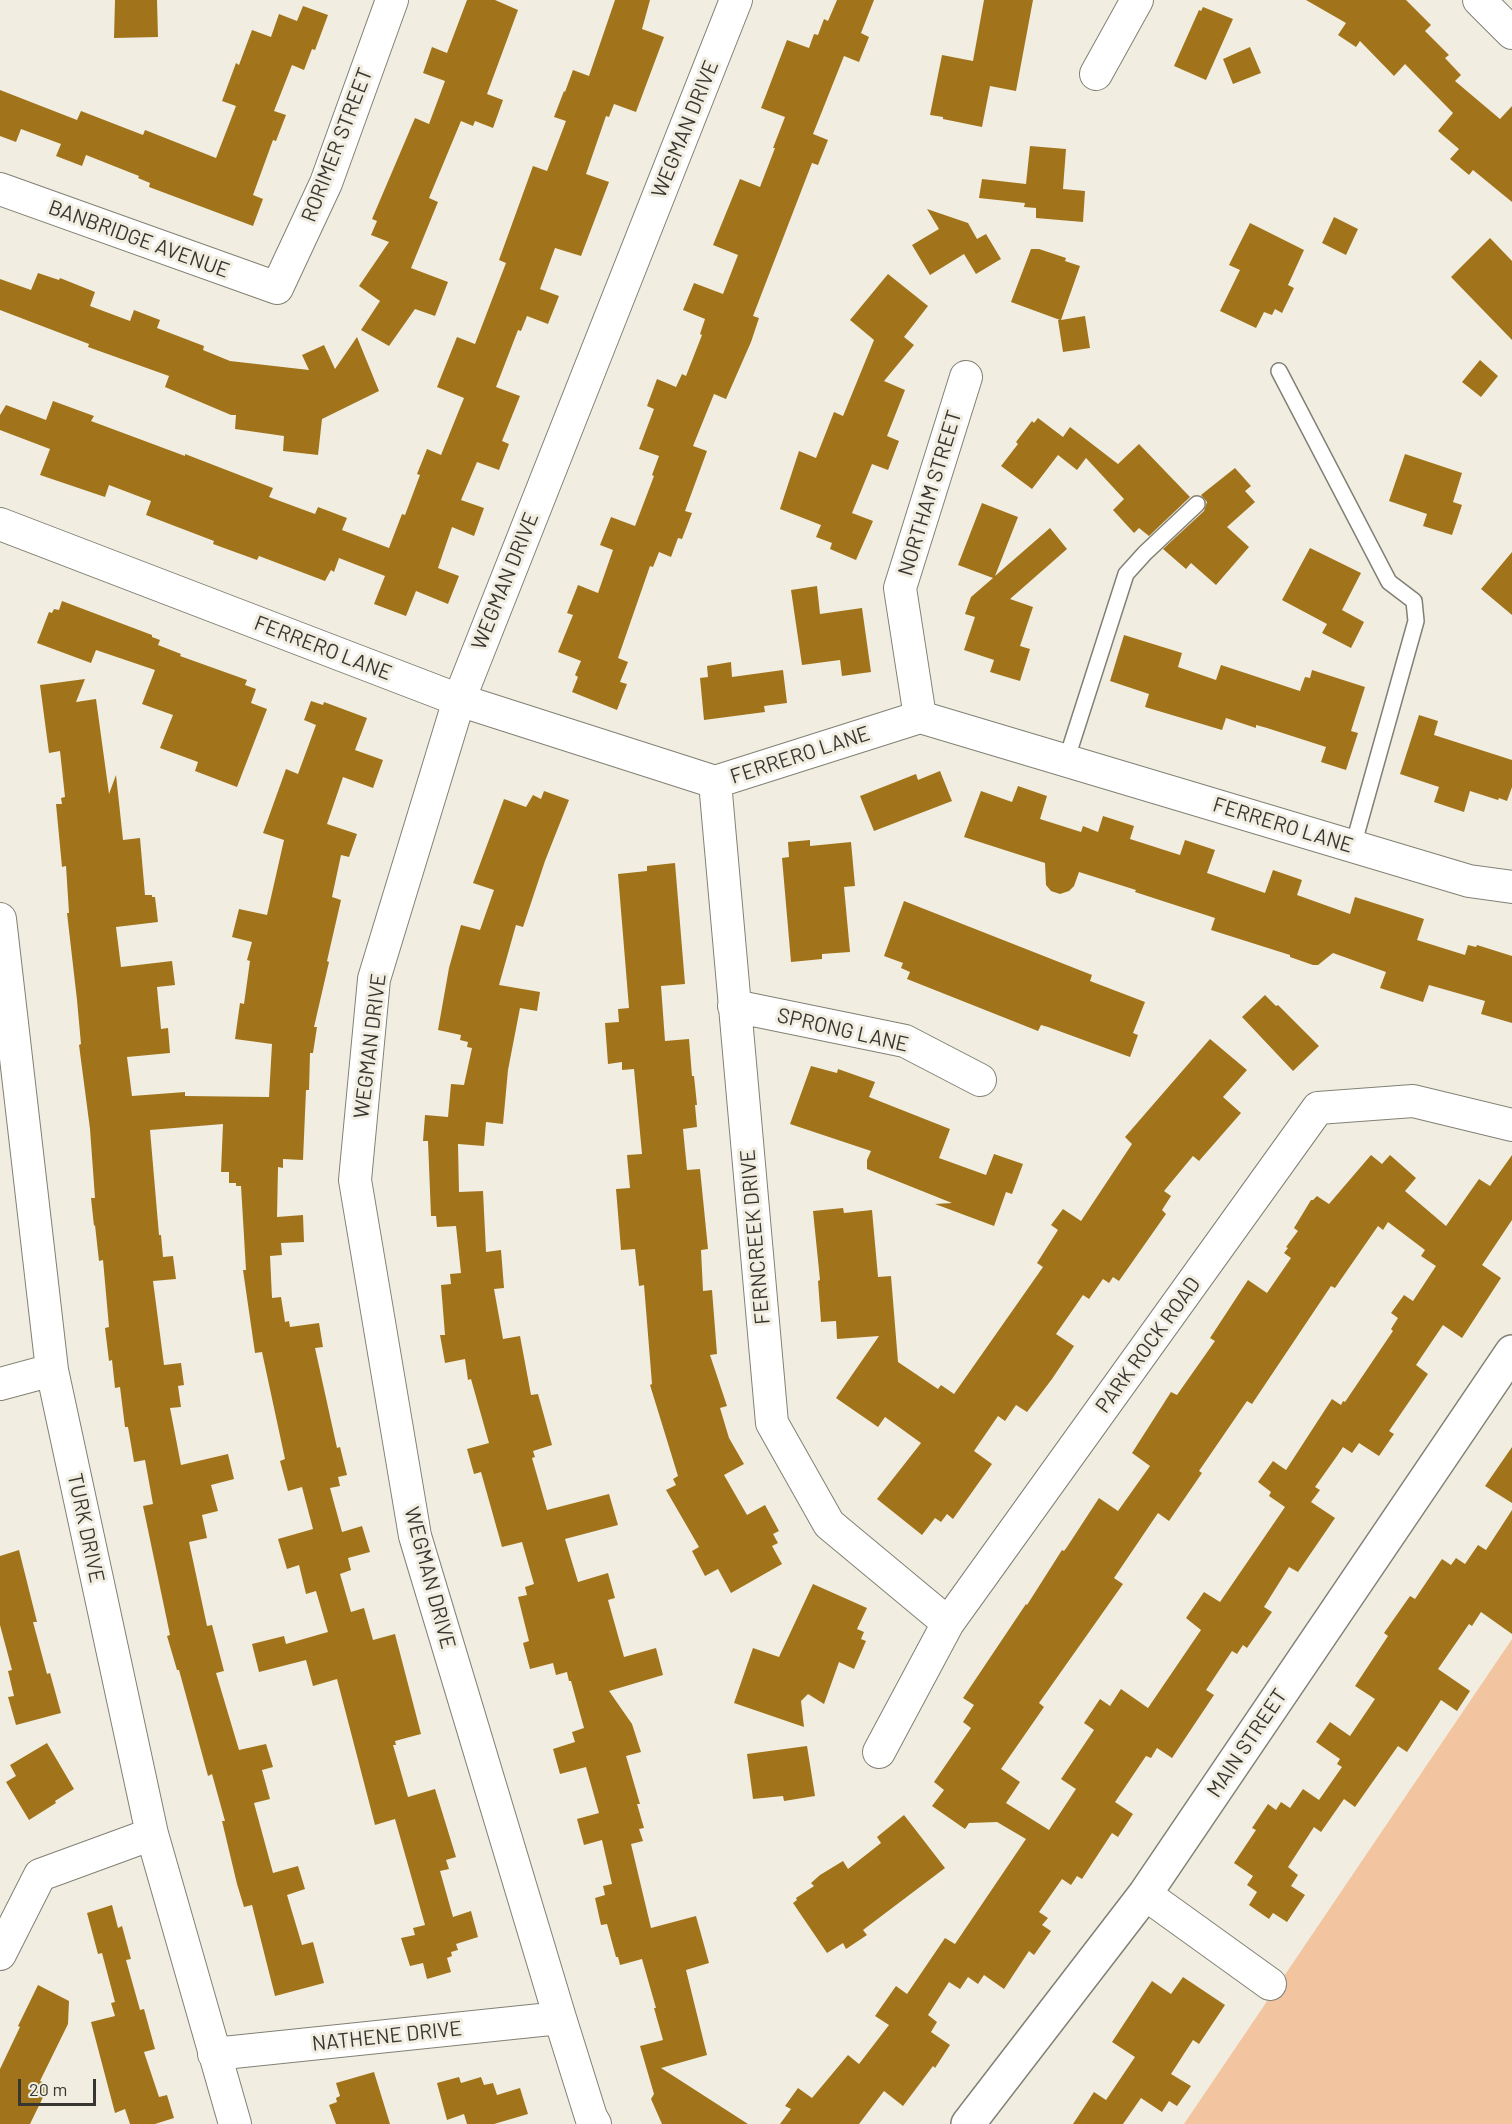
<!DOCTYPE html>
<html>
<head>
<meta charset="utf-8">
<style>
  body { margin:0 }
  #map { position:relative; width:1512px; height:2124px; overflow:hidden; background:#f1eee1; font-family:Barlow,sans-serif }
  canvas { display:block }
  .scale { position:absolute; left:18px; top:2079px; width:78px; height:27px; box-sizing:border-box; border:3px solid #373631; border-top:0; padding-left:8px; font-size:18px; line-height:21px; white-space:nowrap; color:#373631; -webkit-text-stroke:4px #f1eee1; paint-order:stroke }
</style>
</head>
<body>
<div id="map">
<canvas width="1512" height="2124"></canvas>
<div class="scale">20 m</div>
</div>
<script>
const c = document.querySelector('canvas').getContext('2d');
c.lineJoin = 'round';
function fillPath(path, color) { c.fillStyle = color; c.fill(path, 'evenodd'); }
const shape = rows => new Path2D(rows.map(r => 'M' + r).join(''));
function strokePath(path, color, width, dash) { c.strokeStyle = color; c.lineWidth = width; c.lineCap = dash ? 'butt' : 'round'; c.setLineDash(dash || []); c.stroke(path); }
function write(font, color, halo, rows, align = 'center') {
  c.font = font + ' Barlow,sans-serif'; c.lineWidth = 6; c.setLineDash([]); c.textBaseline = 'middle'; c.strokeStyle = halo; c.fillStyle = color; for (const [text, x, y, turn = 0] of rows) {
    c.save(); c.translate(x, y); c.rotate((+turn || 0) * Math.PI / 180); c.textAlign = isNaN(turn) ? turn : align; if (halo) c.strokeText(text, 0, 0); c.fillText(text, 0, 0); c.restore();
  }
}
fillPath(shape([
  [1512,1639,1512,2124,1184,2124]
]), '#f2c49f');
fillPath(shape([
  [115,0,157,0,158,37,114,38],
  [467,0,495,0,518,10,487,94,503,100,493,128,475,121,473,126,461,121,429,198,438,202,411,268,448,282,435,316,415,309,389,346,361,330,380,301,359,286,389,242,371,235,377,221,372,219,415,118,429,124,445,81,423,73,432,47,447,53],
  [615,0,650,0,642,29,664,37,636,112,614,104,609,117,606,116,586,174,609,182,581,256,555,248,540,289,559,296,548,324,527,316,521,331,518,330,496,387,520,396,502,441,509,444,499,470,477,462,461,500,484,508,474,536,452,527,438,568,459,576,448,604,416,591,406,616,374,604,385,576,339,558,334,572,331,570,325,581,259,556,257,560,213,544,214,541,146,515,151,501,109,485,105,497,40,475,50,449,0,430,0,415,6,405,46,420,53,401,94,416,91,421,185,456,185,454,273,488,269,497,315,514,318,507,347,518,342,530,389,548,402,514,405,515,420,475,417,474,427,449,441,455,464,398,437,387,457,337,475,344,506,263,499,260,533,166,547,171,566,121,554,117,564,91,565,92,573,70,589,76],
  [837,0,874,0,861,33,869,37,859,62,844,56,813,134,828,140,818,165,812,163,753,316,759,318,751,342,726,399,714,394,693,446,707,451,685,511,692,513,682,539,678,538,671,557,659,552,653,567,650,566,618,658,628,662,620,682,627,684,617,710,572,692,578,677,575,675,581,661,558,652,573,615,567,613,578,585,598,593,613,550,600,545,611,517,635,526,654,476,652,475,659,456,639,449,654,409,647,406,657,379,676,387,682,374,686,376,702,335,700,334,705,319,683,310,694,283,723,294,738,255,713,245,740,179,760,187,775,148,773,148,785,117,761,108,787,40,809,48,814,34,818,35,824,19,828,21],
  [984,0,1033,0,1016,91,990,86,982,127,943,119,943,117,930,115,942,55,973,61],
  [1306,0,1406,0,1431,25,1425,31,1449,55,1445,58,1461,75,1455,81,1500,119,1512,106,1512,202,1473,170,1469,175,1450,159,1459,149,1438,131,1453,113,1405,64,1394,76,1360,41,1356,47,1338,35,1346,23],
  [303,6,328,15,315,50,312,49,304,70,292,65,274,111,286,115,276,141,273,140,253,195,263,199,253,226,149,187,150,183,138,178,139,176,86,155,82,166,56,156,61,144,21,129,16,142,0,136,0,90,77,120,81,111,143,135,145,130,216,158,236,106,222,101,236,63,239,65,252,30,271,37,279,14,297,21],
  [1203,7,1233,19,1206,80,1174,66,1199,10,1201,11],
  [1250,47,1261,73,1233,84,1223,59],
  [1030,146,1066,149,1063,189,1085,191,1083,222,1036,218,1036,208,1024,207,1025,203,979,198,982,179,1026,184],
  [927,209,968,223,977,239,986,234,1001,259,976,274,964,254,930,275,912,245,939,229],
  [1334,217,1358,229,1346,255,1322,243],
  [1250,223,1304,250,1288,285,1294,288,1282,313,1275,309,1272,315,1264,312,1256,328,1220,311,1240,270,1229,265],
  [1490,238,1512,261,1512,340,1451,277],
  [1031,249,1039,249,1066,258,1065,261,1080,266,1061,320,1085,316,1090,348,1063,352,1058,320,1060,320,1011,302],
  [38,273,59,280,60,278,95,292,90,306,130,321,134,310,160,320,157,328,204,346,203,350,230,361,309,370,302,355,324,345,335,369,357,337,379,391,322,419,318,455,283,451,284,436,235,429,236,415,231,415,165,387,169,376,88,347,89,344,0,310,0,279,31,290],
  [888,274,928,306,904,337,914,345,884,381,905,390,887,436,899,441,888,470,872,464,852,513,873,521,856,560,830,549,832,543,816,537,821,525,780,509,799,451,816,458,834,412,843,416,874,340,850,320],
  [1480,360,1498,376,1481,397,1462,382],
  [1038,418,1063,437,1070,427,1118,464,1139,444,1190,497,1149,536,1139,528,1134,533,1113,510,1124,499,1086,458,1077,470,1058,455,1032,489,1001,466,1018,444,1016,442,1032,421,1034,423],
  [1405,454,1462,473,1453,502,1462,505,1452,535,1423,526,1427,514,1389,501],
  [1235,468,1251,486,1245,491,1255,502,1227,527,1249,547,1216,585,1191,563,1186,569,1163,549,1204,511,1207,502,1201,495],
  [982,503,1018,517,995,576,1050,528,1067,549,1010,599,1033,607,1020,646,1030,649,1020,681,990,672,994,660,964,650,975,617,965,614,971,597,993,578,958,565],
  [1310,548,1361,573,1342,610,1364,622,1351,648,1322,633,1327,624,1282,600],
  [1512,552,1512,615,1481,589],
  [817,586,820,614,862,608,871,672,842,676,840,660,802,665,791,590],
  [62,601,152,635,152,637,160,640,158,645,181,654,180,656,247,680,245,685,256,689,251,703,267,709,237,787,195,771,198,762,160,748,173,715,142,704,155,670,96,650,91,663,37,643,49,612,52,613,54,609,59,610],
  [1124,635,1182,653,1178,667,1216,680,1221,665,1300,691,1305,677,1310,678,1312,670,1365,687,1351,731,1358,733,1346,770,1321,762,1326,747,1267,728,1256,725,1256,728,1226,718,1222,730,1145,707,1149,694,1110,681],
  [731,662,732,677,783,670,787,703,764,706,765,712,704,720,700,678,708,677,707,666],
  [85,679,76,702,96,699,109,794,116,775,123,840,140,838,145,895,152,895,152,897,155,897,158,922,116,927,121,967,172,961,175,985,157,987,161,1029,168,1028,170,1053,127,1057,132,1096,185,1092,185,1096,269,1097,272,1044,235,1039,240,1003,244,1004,250,961,247,960,252,942,232,937,239,909,267,915,284,840,263,833,286,769,298,774,316,725,304,720,311,701,323,705,324,702,367,718,355,750,383,760,373,788,343,777,327,824,357,834,349,857,341,855,332,897,341,900,327,961,329,962,314,1027,317,1027,313,1053,310,1053,309,1090,306,1090,303,1160,283,1159,283,1168,278,1167,277,1217,303,1215,304,1242,281,1243,282,1255,270,1256,272,1298,281,1297,285,1322,289,1321,290,1327,319,1323,323,1347,315,1348,337,1448,340,1447,347,1475,338,1477,340,1486,330,1488,342,1532,362,1526,370,1552,348,1558,351,1570,340,1574,351,1612,364,1608,373,1640,395,1634,421,1734,395,1741,396,1745,393,1745,408,1797,435,1789,456,1857,446,1860,449,1869,440,1871,453,1917,471,1911,478,1937,456,1944,458,1950,451,1952,452,1956,447,1958,451,1972,427,1979,423,1963,410,1966,401,1938,415,1935,413,1928,425,1925,395,1819,375,1825,337,1679,313,1686,306,1660,259,1672,252,1644,284,1636,286,1644,328,1632,316,1591,306,1594,299,1565,287,1569,278,1539,313,1529,302,1487,288,1491,280,1461,285,1459,262,1352,255,1353,243,1270,246,1270,241,1186,236,1186,236,1183,229,1183,229,1172,221,1172,223,1124,150,1130,159,1235,161,1235,163,1257,173,1256,176,1279,153,1281,164,1365,181,1363,184,1385,178,1386,181,1407,170,1408,181,1465,228,1454,234,1479,211,1485,218,1511,202,1515,207,1538,189,1542,207,1626,212,1625,224,1671,216,1673,239,1750,266,1744,273,1767,262,1770,270,1799,254,1803,273,1873,298,1866,305,1889,287,1895,302,1945,313,1942,324,1983,275,1996,252,1905,244,1907,237,1884,222,1821,225,1821,212,1774,208,1776,179,1670,177,1670,167,1636,170,1635,143,1506,153,1504,145,1460,134,1462,128,1427,125,1427,120,1387,115,1388,112,1360,109,1361,105,1328,109,1327,103,1260,99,1261,95,1225,94,1226,91,1198,95,1198,90,1129,79,1045,81,1044,77,1000,67,913,69,913,66,866,62,867,56,804,62,804,61,798,65,797,60,751,49,753,40,685],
  [1419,715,1438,721,1434,735,1512,760,1512,787,1507,801,1499,798,1498,800,1470,791,1464,812,1434,802,1439,787,1400,774],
  [940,771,952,801,874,831,860,796,916,774,918,780],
  [1018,786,1047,796,1040,819,1081,832,1083,826,1098,832,1103,816,1134,826,1130,839,1180,855,1185,840,1215,850,1207,873,1265,893,1273,870,1302,880,1297,895,1350,914,1355,897,1424,919,1417,940,1465,955,1468,945,1476,947,1477,945,1512,956,1512,1023,1481,1014,1485,1001,1429,985,1423,1002,1380,988,1386,972,1333,953,1318,965,1313,965,1290,957,1290,955,1211,930,1215,918,1135,892,1136,890,1079,872,1074,886,1069,891,1060,894,1051,891,1046,885,1045,863,964,837,981,791,1012,802],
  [544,791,569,800,545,861,523,927,516,925,499,985,540,992,537,1011,520,1008,508,1070,503,1124,486,1122,484,1146,458,1144,459,1192,483,1191,486,1252,501,1250,504,1288,494,1289,503,1339,520,1336,531,1395,538,1394,552,1445,533,1451,535,1457,532,1458,547,1510,609,1494,618,1525,565,1539,578,1582,608,1573,615,1598,608,1600,624,1657,656,1648,663,1675,609,1691,632,1724,641,1752,626,1756,640,1804,637,1804,644,1828,639,1829,643,1841,631,1844,651,1928,696,1916,709,1963,686,1970,707,2055,661,2068,748,2124,662,2124,651,2099,654,2094,640,2046,663,2040,654,2008,656,2008,642,1959,620,1965,618,1957,616,1957,607,1924,601,1925,595,1898,605,1895,603,1886,612,1884,602,1840,584,1845,577,1819,599,1813,586,1767,560,1774,553,1749,575,1742,572,1732,584,1728,571,1681,569,1681,567,1672,556,1675,553,1663,530,1669,523,1643,529,1641,518,1597,527,1595,525,1587,534,1584,522,1542,502,1547,481,1472,474,1474,467,1449,489,1443,471,1379,468,1380,465,1359,445,1363,440,1335,445,1335,441,1285,451,1284,450,1274,461,1273,456,1226,437,1227,436,1216,431,1216,428,1141,423,1141,425,1115,448,1117,451,1084,464,1085,472,1048,467,1047,468,1042,460,1040,461,1035,438,1030,449,968,461,925,480,930,494,890,473,883,504,799,526,807,533,795,541,799],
  [810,840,810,846,851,842,855,886,844,887,850,952,822,954,822,959,791,962,782,858,789,857,788,842],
  [675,863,685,984,661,986,665,1041,689,1039,692,1076,694,1076,697,1105,695,1105,697,1127,683,1129,687,1170,700,1169,708,1249,701,1250,703,1291,712,1290,717,1354,710,1355,727,1406,720,1408,729,1438,744,1464,724,1475,747,1515,765,1505,779,1531,773,1534,778,1543,772,1546,782,1564,731,1593,718,1569,705,1576,692,1551,699,1547,666,1490,676,1485,673,1479,678,1476,650,1385,652,1384,644,1285,639,1286,635,1249,621,1250,616,1189,630,1188,627,1155,642,1154,634,1069,622,1070,622,1062,608,1064,605,1023,619,1022,618,1009,629,1008,618,874,647,871,647,866],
  [904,901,1092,975,1090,981,1145,1002,1133,1033,1138,1035,1130,1057,1048,1027,1041,1025,1038,1031,907,979,910,972,901,968,903,963,884,956],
  [1265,995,1276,1006,1278,1005,1319,1046,1293,1071,1242,1017],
  [1210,1039,1247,1070,1223,1097,1241,1113,1199,1161,1193,1156,1164,1191,1171,1196,1162,1210,1166,1214,1119,1281,1113,1277,1109,1283,1103,1279,1089,1299,1083,1295,1056,1334,1074,1346,1052,1379,1027,1412,1016,1405,1005,1421,998,1416,974,1451,992,1464,953,1519,947,1514,941,1522,935,1518,922,1535,877,1499,921,1443,885,1417,878,1427,836,1398,879,1336,837,1339,836,1321,821,1322,818,1281,820,1280,813,1211,843,1208,844,1213,872,1210,878,1277,891,1276,898,1362,938,1389,941,1385,954,1394,1043,1267,1037,1263,1058,1230,1051,1225,1063,1209,1081,1221,1132,1144,1125,1137],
  [811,1066,837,1073,838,1069,875,1082,869,1097,950,1129,939,1158,986,1175,994,1154,1023,1164,1012,1194,1006,1192,994,1226,935,1204,952,1203,867,1169,867,1160,871,1151,790,1124],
  [1371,1155,1382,1164,1390,1155,1416,1178,1405,1191,1446,1226,1479,1179,1490,1186,1512,1155,1512,1220,1482,1265,1501,1278,1462,1338,1443,1325,1416,1365,1428,1374,1389,1431,1394,1434,1379,1456,1359,1443,1352,1453,1343,1447,1337,1456,1315,1487,1320,1490,1311,1502,1335,1518,1298,1572,1289,1567,1264,1607,1272,1612,1247,1648,1243,1645,1237,1654,1232,1651,1206,1690,1214,1695,1172,1758,1157,1748,1151,1758,1146,1756,1115,1802,1133,1814,1118,1837,1112,1833,1082,1879,1077,1876,1071,1885,1062,1879,1039,1912,1048,1918,1042,1925,1051,1931,1034,1955,1029,1951,1004,1989,984,1975,978,1984,968,1977,960,1989,949,1982,928,2015,937,2022,931,2032,950,2045,935,2068,933,2066,903,2106,884,2091,859,2124,780,2124,791,2109,785,2106,798,2088,812,2098,848,2055,859,2064,889,2025,875,2016,896,1986,907,1994,945,1938,955,1944,1026,1839,997,1822,969,1823,965,1829,932,1806,944,1790,934,1782,971,1728,963,1722,974,1705,963,1698,1026,1604,1027,1605,1062,1550,1064,1551,1067,1547,1099,1498,1118,1511,1150,1466,1132,1453,1171,1392,1177,1395,1215,1341,1210,1338,1248,1280,1267,1293,1291,1258,1284,1253,1288,1248,1286,1247,1298,1231,1294,1228,1311,1200,1313,1200,1317,1196,1329,1204],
  [1388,1222,1425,1250,1421,1256,1436,1266,1413,1301,1404,1295,1391,1313,1398,1318,1391,1329,1393,1331,1345,1402,1343,1401,1341,1405,1332,1399,1286,1470,1273,1461,1258,1482,1271,1492,1269,1496,1285,1507,1220,1602,1204,1592,1186,1618,1201,1630,1148,1708,1121,1689,1110,1706,1100,1699,1084,1723,1094,1730,1061,1779,1076,1789,1049,1830,1006,1803,1020,1782,1001,1769,1044,1707,1039,1703,1123,1584,1114,1578,1158,1513,1169,1521,1202,1473,1199,1471,1247,1401,1252,1404,1331,1286,1335,1288,1378,1226,1383,1230],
  [1512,1447,1512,1503,1485,1486],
  [1512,1510,1512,1634,1481,1612,1472,1626,1469,1624,1438,1669,1470,1691,1457,1711,1441,1700,1407,1752,1398,1746,1355,1807,1344,1799,1321,1832,1314,1827,1288,1867,1298,1875,1291,1886,1305,1895,1287,1922,1273,1913,1269,1919,1249,1905,1257,1892,1247,1885,1253,1876,1234,1863,1256,1830,1252,1828,1268,1804,1276,1810,1281,1802,1290,1808,1303,1789,1319,1800,1342,1767,1337,1764,1340,1759,1316,1742,1330,1722,1350,1736,1375,1699,1355,1686,1388,1636,1384,1633,1410,1596,1415,1599,1442,1559,1451,1565,1456,1558,1465,1564,1478,1545,1486,1550],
  [19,1550,37,1622,33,1622,47,1674,50,1673,61,1713,16,1725,8,1697,14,1696,8,1671,12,1670,0,1625,0,1556],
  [813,1584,867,1608,857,1629,864,1632,861,1639,866,1641,854,1669,839,1662,824,1704,808,1694,801,1701,804,1727,734,1703,753,1648,779,1657],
  [47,1743,74,1789,55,1801,56,1803,29,1820,6,1782,16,1776,10,1765],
  [807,1746,815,1796,784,1801,783,1796,753,1799,747,1754],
  [904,1815,945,1868,863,1930,867,1935,846,1949,843,1943,827,1953,793,1903,797,1900,796,1898,814,1886,811,1883,820,1875,843,1861,848,1869,881,1843,877,1837],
  [112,1905,118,1928,122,1926,131,1959,126,1960,140,2010,144,2009,155,2049,144,2052,159,2097,167,2095,174,2118,155,2124,130,2124,125,2109,115,2113,91,2022,115,2016,111,2003,115,2002,102,1953,98,1954,87,1913],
  [1183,1977,1225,2005,1199,2044,1193,2040,1171,2074,1191,2086,1177,2106,1169,2101,1162,2112,1141,2098,1123,2124,1073,2124,1094,2092,1106,2100,1135,2057,1112,2042,1152,1981,1171,1994],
  [38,1985,69,2001,68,2024,40,2081,49,2085,30,2124,0,2124,0,2069,20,2027,18,2026],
  [374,2072,390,2124,336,2124,329,2105,337,2102,336,2098,340,2096,336,2083],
  [459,2077,461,2083,481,2077,484,2085,493,2083,497,2095,520,2088,528,2114,494,2124,467,2124,464,2114,447,2120,437,2083]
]), '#a1741b');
const service = shape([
  [1279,371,1389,582,1414,601,1416,621,1353,846],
  [1066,761,1126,574,1145,553,1197,504]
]);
const minor = shape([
  [1479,0,1512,33],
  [1096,74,1137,0],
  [0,189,277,288,326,183,392,0],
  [0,524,459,700,715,782,920,717,1469,881,1512,887],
  [920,717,900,588,966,377],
  [715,782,772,1423,829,1524,948,1623],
  [0,919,52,1370,152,1834,235,2124],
  [734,1006,905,1041,980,1080],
  [0,1384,52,1370],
  [879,1752,948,1623,1318,1108,1413,1101,1512,1125],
  [1145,1894,1270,1984],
  [0,1954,40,1875,152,1834],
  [214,2054,560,2018],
  [595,2124,591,2117,560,2018,415,1536,355,1180,374,979,459,700,736,0]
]);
const tertiary = shape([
  [968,2124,1145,1894,1512,1352]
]);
strokePath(service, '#828074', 18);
strokePath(minor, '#828074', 34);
strokePath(tertiary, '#828074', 36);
strokePath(service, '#fff', 15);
strokePath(minor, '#fff', 32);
strokePath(tertiary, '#fff', 33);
write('21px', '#373631', '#f1eee1', [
  ["WEGMAN DRIVE",685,129,-68],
  ["RORIMER STREET",337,145,-69],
  ["BANBRIDGE AVENUE",139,239,20],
  ["NORTHAM STREET",930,493,-73],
  ["WEGMAN DRIVE",505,581,-68],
  ["FERRERO LANE",323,648,21],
  ["FERRERO LANE",800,755,-18],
  ["FERRERO LANE",1283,825,17],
  ["SPRONG LANE",843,1030,13],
  ["WEGMAN DRIVE",370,1046,-83],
  ["FERNCREEK DRIVE",755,1237,-95],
  ["PARK ROCK ROAD",1148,1345,-54],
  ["TURK DRIVE",86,1528,78],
  ["WEGMAN DRIVE",430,1578,75],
  ["MAIN STREET",1247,1743,-56],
  ["NATHENE DRIVE",387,2036,-6]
]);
</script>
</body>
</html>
